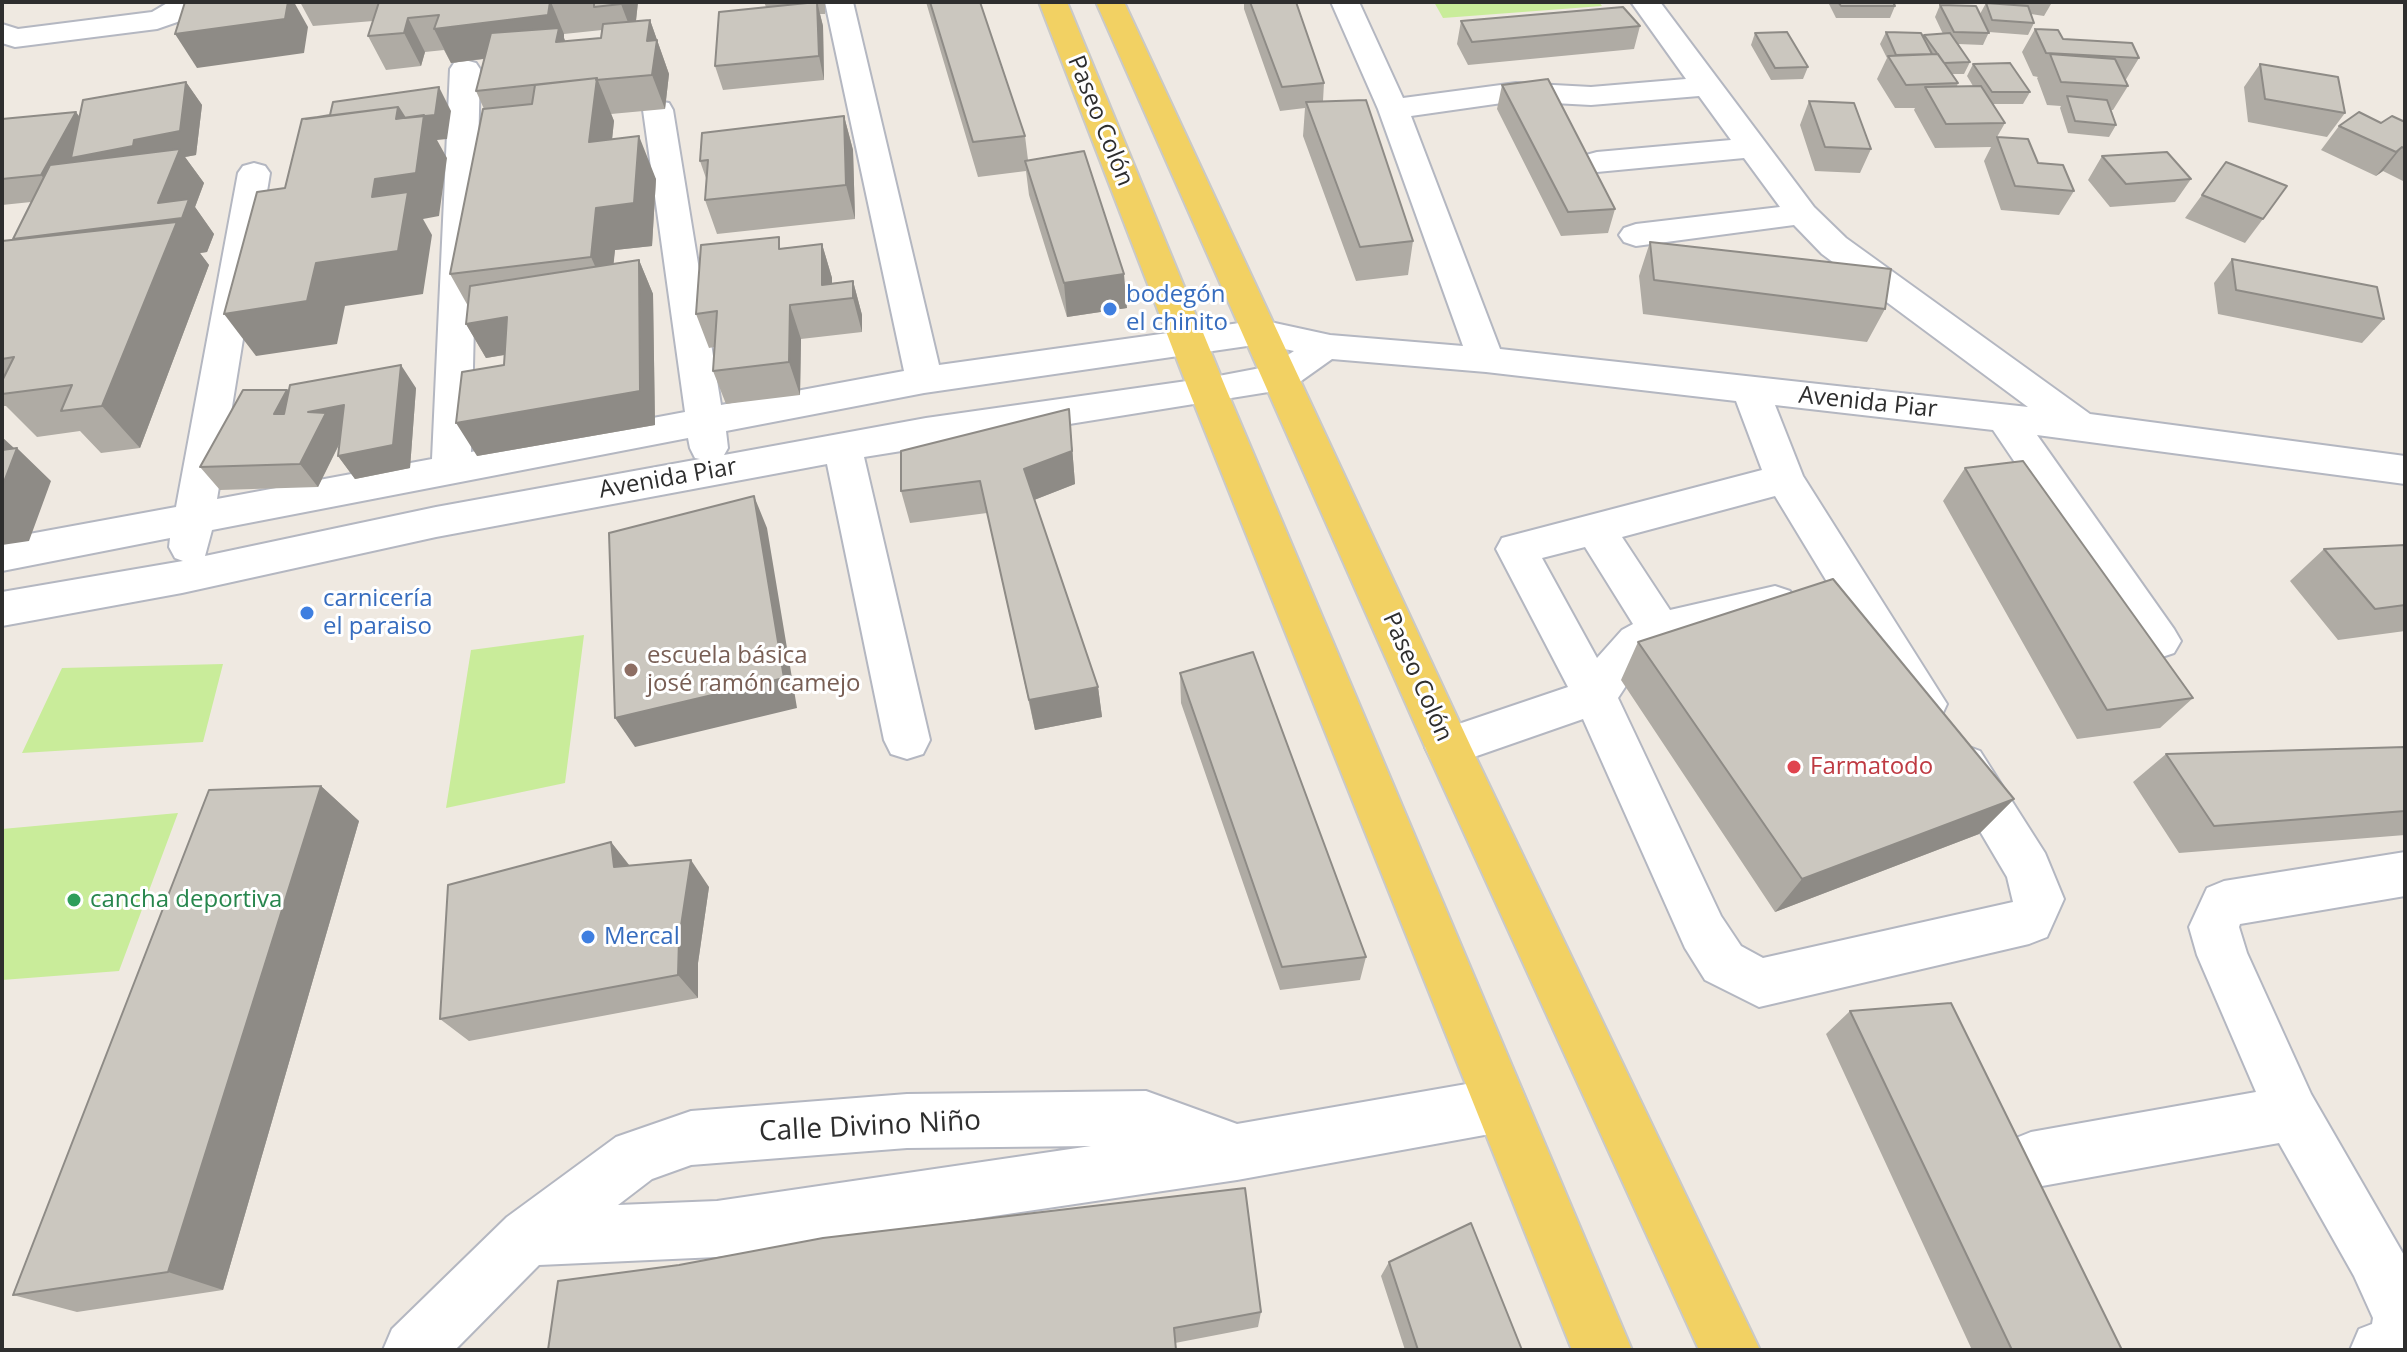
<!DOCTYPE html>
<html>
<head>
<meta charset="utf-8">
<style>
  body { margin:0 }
  #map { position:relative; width:2407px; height:1352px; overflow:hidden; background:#efe9e1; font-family:"Open Sans",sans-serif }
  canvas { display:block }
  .frame { position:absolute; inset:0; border:4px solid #2e2e2e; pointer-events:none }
</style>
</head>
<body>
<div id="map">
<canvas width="2407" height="1352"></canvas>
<div class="frame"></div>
</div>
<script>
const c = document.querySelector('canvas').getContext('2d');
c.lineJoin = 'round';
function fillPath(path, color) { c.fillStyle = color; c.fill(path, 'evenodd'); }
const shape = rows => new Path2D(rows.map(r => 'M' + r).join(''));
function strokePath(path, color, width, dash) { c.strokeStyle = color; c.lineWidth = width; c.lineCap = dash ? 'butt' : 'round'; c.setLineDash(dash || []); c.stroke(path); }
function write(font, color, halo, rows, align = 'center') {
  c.font = font + ' "Open Sans",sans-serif'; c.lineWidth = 6; c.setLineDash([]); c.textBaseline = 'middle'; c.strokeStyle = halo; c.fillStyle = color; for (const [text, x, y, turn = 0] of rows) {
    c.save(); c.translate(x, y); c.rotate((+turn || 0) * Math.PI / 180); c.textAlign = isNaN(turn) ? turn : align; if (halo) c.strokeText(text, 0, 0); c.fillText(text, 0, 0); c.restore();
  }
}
fillPath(shape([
  [1434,2,1599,2,1602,6,1443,18],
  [584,635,565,783,446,808,471,650],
  [223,664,203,742,22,753,62,668],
  [178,813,119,971,2,980,2,829]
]), '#c9ec9a');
const minor = shape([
  [169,2,199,2,183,20,157,29,15,47,2,43,2,24,18,29,152,12,169,2],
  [825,2,853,2,939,365,1261,320,1330,335,1463,346,1378,109,1331,2,1359,2,1403,98,1516,83,1591,87,1686,79,1631,2,1660,2,1814,207,1846,238,2090,414,2405,456,2405,484,2037,435,2174,629,2181,641,2174,653,2159,658,2144,653,1993,430,1775,405,1803,476,1947,704,1941,717,1925,723,1909,717,1775,496,1622,537,1670,610,1775,586,1790,591,1796,603,1790,615,1670,645,1652,654,1635,672,1618,698,1721,916,1741,946,1763,958,2013,902,2007,877,1941,765,1948,751,1964,745,1980,751,2045,853,2064,899,2047,937,2029,944,1759,1007,1705,980,1685,948,1583,719,1448,766,1432,761,1425,747,1432,733,1568,687,1496,549,1502,538,1762,470,1736,401,1486,372,1332,359,1294,386,1281,390,864,457,930,740,923,754,907,759,891,754,884,740,827,464,436,537,182,593,2,626,2,592,183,561,175,558,169,547,170,538,2,571,2,539,176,507,238,173,243,166,254,163,265,166,270,173,217,499,432,459,450,69,454,63,465,60,476,63,480,69,471,452,685,412,643,110,647,103,658,101,669,103,673,110,721,405,904,371,825,2],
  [1699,96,1731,140,1597,152,1586,155,1581,162,1586,169,1597,172,1744,158,1780,207,1636,224,1624,228,1619,235,1624,242,1636,246,1794,225,1822,254,2028,407,1500,349,1411,116,1516,101,1591,105,1699,96],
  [1261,344,1294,351,1271,366,1208,378,926,418,724,455,728,448,726,431,924,393,1261,344],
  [688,438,690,448,695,458,700,459,436,507,205,556,212,530,688,438],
  [1585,547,1633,624,1622,630,1597,658,1542,558,1585,547],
  [2405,852,2405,896,2240,924,2239,927,2247,953,2311,1094,2405,1257,2405,1350,2350,1350,2359,1329,2372,1324,2373,1318,2354,1276,2279,1143,2031,1188,2011,1180,2003,1160,2011,1140,2031,1132,2256,1092,2197,955,2189,927,2207,888,2224,881,2405,852],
  [1501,1078,1520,1086,1528,1105,1520,1124,1501,1132,1237,1180,717,1257,539,1265,455,1350,383,1350,392,1329,507,1217,616,1137,691,1111,907,1094,1146,1091,1237,1124,1501,1078],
  [1091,1146,717,1201,618,1205,652,1179,691,1165,907,1148,1091,1146]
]);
const major = shape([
  [1039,2,1067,2,1227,391,1632,1350,1572,1350,1189,391,1039,2],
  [1096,2,1124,2,1471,747,1760,1350,1699,1350,1425,747,1096,2]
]);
strokePath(minor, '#b4b7c1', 4);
strokePath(major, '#c9c9c9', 4);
fillPath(minor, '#fff');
fillPath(major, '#f2d163');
fillPath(shape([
  [300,2,638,2,636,21,650,20,669,74,665,109,611,114,614,121,612,140,656,179,652,246,615,250,613,264,639,260,653,294,655,425,477,456,504,365,505,355,486,358,466,324,468,306,450,274,484,109,476,91,484,59,451,63,444,50,425,52,421,66,386,70,368,36,373,21,313,26],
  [602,30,601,38,565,42,564,38,564,34],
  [764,2,825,2,825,14,820,14,823,26,824,80,723,90,715,66,766,7],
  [926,2,980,2,1025,136,1028,160,1127,308,1067,317,1029,195,1026,171,978,177],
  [1244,2,1296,2,1324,83,1323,101,1413,241,1408,275,1356,281,1303,136,1305,108,1280,111,1244,9],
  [1828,2,1893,2,1895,6,1890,18,1836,18],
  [1999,2,2051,2,2051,4,2044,16,2031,14,2034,23,2028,35,1989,32,1983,45,1958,44,1970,62,1964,74,1952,74,1958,83,1957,86,1973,86,1967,76,1973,64,2030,92,2023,104,1993,104,2005,123,1997,137,2038,163,2074,191,2059,215,2001,210,1984,161,1991,147,1935,148,1914,110,1915,108,1895,108,1877,79,1887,58,1880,44,1886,32,1923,36,1924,35,1943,34,1935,17,1940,5,1980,14,1986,3,1999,4],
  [1461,21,1640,26,1634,49,1468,65,1457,44],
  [2035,29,2063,39,2139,58,2125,81,2128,86,2113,110,2111,110,2116,125,2109,137,2068,133,2060,108,2061,106,2047,105,2037,78,2038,77,2033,76,2022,52],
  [1755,33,1808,67,1803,79,1771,80,1751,45],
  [2260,64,2345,113,2327,137,2248,122,2244,87],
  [186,82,202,105,196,155,185,157,204,183,195,207,214,234,207,252,200,253,209,265,140,448,101,453,80,431,37,437,6,406,2,406,2,241,14,240,31,202,2,205,2,119,79,116],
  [1502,85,1615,209,1608,233,1561,236,1497,109],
  [1809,101,1871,149,1860,173,1815,171,1800,125],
  [844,116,853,150,855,219,717,234,705,200,707,181,700,161],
  [2405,122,2405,182,2383,171,2376,176,2321,150,2339,126],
  [2102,156,2191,179,2175,202,2110,207,2088,180],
  [2202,195,2263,219,2245,243,2185,218],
  [1650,242,1885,309,1867,342,1643,314,1639,276],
  [822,244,832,278,832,283,853,281,862,315,862,332,801,339,800,395,726,404,713,371,714,347,709,348,696,314,783,248],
  [2232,259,2384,319,2362,343,2218,314,2214,283],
  [416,388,410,468,355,479,338,456,340,443,318,487,220,490,200,467,288,392],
  [1069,409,1075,484,1034,500,1098,687,1102,717,1035,730,987,513,910,523,901,491],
  [1965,468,2193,698,2160,728,2077,739,1943,501],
  [2405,545,2405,631,2338,640,2290,581,2324,549],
  [1638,642,2014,799,1979,834,1775,912,1621,680],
  [1180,673,1366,957,1360,980,1280,990,1181,703],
  [2405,747,2405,835,2179,853,2133,782,2166,754],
  [321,786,359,821,223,1290,77,1312,13,1295],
  [611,842,630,866,709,887,698,963,698,998,469,1041,440,1019],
  [1850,1011,2122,1350,1972,1350,1826,1034],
  [1389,1262,1522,1350,1405,1350,1381,1276],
  [1261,1312,1258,1327,1175,1343,548,1350]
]), '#afaba4');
fillPath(shape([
  [288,2,294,2,308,27,304,53,197,68,175,34],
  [551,2,564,34,564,38,573,61,559,49,451,63,434,29],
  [622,2,638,2,634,38,621,4],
  [817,2,823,26,824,80,819,56],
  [408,18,425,52,421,66,404,33],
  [650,20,669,74,665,109,652,75,647,41],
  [597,78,614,121,607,185,589,142],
  [186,82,202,105,196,155,185,157,204,183,195,207,214,234,207,252,200,253,209,265,140,448,102,406,13,239,61,199,41,175,76,112,94,136,134,140],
  [439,87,451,111,447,139,437,140,447,158,439,216,423,219,432,235,423,294,345,306,337,344,256,356,224,314,316,263,372,197,375,179,396,119,398,107],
  [844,116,853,150,855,219,846,185],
  [639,136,656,179,652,246,615,250,610,300,591,257,596,208],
  [2402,147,2383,171,2376,176,2396,152],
  [822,244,832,278,832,300,822,285],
  [639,260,653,294,655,425,477,456,456,423],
  [1124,274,1127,308,1067,317,1064,283],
  [853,281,862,315,862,332,853,298],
  [790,305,801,339,800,395,789,362],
  [507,317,526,351,486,358,466,324],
  [401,365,416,388,410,468,355,479,338,456],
  [287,390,304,413,274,414],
  [344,405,343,436,318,487,300,464,308,412],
  [1069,409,1075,484,1029,502,1024,469],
  [2,437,14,448,2,478],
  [17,448,51,481,29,541,2,545,2,487],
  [754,496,767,528,797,708,635,747,615,718],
  [1098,687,1102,717,1035,730,1029,700],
  [321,786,359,821,223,1290,168,1272],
  [2014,799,1979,834,1775,912,1802,879],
  [611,842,632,869,614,867],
  [691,860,709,887,698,963,698,998,678,975,679,939]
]), '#8e8b86');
const building = shape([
  [185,2,288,2,285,19,175,34,185,2],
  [379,2,550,2,548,15,434,29,439,15,408,18,404,33,368,36,379,2],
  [594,2,622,2,621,4,594,7,594,2],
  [817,2,819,56,715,66,719,12,817,2],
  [930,2,980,2,1025,136,973,142,930,2],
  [1250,2,1296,2,1324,83,1282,87,1250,2],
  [1838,2,1893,2,1895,6,1841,6,1838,2],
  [1986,3,2028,6,2034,23,1992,20,1986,3],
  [1940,5,1976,6,1989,33,1954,32,1940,5],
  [1623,7,1640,26,1472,42,1461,21,1623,7],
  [650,20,647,41,657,40,652,75,596,80,597,78,476,91,491,33,559,28,556,42,601,38,603,24,650,20],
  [2035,29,2058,30,2063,39,2132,43,2139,58,2046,53,2035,29],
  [1787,32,1808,67,1775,68,1755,33,1787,32],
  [1886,32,1921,33,1932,54,1896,55,1886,32],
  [1950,33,1970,62,1944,63,1924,35,1950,33],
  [1938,54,1958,83,1906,85,1888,56,1938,54],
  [2050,54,2115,59,2128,86,2061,82,2050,54],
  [2010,63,2030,92,1992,92,1973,64,2010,63],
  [2260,64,2338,77,2345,113,2265,99,2260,64],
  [597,78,589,142,639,136,634,203,596,208,591,257,450,274,483,109,532,104,535,85,597,78],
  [1548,79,1615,209,1568,212,1502,85,1548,79],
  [186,82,180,131,134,140,133,146,71,158,83,100,186,82],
  [1981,86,2005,123,1946,124,1925,87,1981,86],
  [439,87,435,115,405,118,398,107,306,119,330,115,333,102,439,87],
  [2067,96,2107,100,2116,125,2075,121,2067,96],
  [1366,100,1413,241,1360,247,1306,102,1366,100],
  [1809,101,1854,103,1871,149,1825,147,1809,101],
  [398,107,396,119,424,115,416,173,375,179,372,197,408,192,398,251,316,263,307,301,224,314,257,192,285,188,302,119,398,107],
  [76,112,41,175,2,179,2,119,76,112],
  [2359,112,2381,123,2392,116,2405,122,2405,149,2402,147,2396,152,2339,126,2359,112],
  [844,116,846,185,705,200,708,160,700,161,702,133,844,116],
  [1997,137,2028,139,2038,163,2063,165,2074,191,2015,186,1997,137],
  [180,149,158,203,189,199,182,218,13,239,50,165,180,149],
  [1084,151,1124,274,1064,283,1025,161,1084,151],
  [2167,152,2191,179,2126,184,2102,156,2167,152],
  [2226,162,2287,186,2263,219,2202,195,2226,162],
  [177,222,102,406,61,411,72,385,2,394,2,381,14,357,2,359,2,241,177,222],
  [779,237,779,249,822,244,822,285,853,281,853,298,790,305,789,362,713,371,717,311,696,314,701,245,779,237],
  [1650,242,1891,269,1885,309,1654,280,1650,242],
  [2232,259,2377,287,2384,319,2236,290,2232,259],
  [639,260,640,391,456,423,462,372,504,365,507,317,466,324,470,286,639,260],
  [401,365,393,445,338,456,344,405,308,412,326,413,300,464,200,467,243,390,287,390,274,414,284,414,290,385,401,365],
  [1069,409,1072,451,1024,469,1098,687,1029,700,980,481,901,491,901,451,1069,409],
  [17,448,2,487,2,450,17,448],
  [2023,461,2193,698,2107,710,1965,468,2023,461],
  [754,496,784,678,615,718,609,533,754,496],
  [2405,545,2405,605,2375,609,2324,549,2405,545],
  [1833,579,2014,799,1802,879,1638,642,1833,579],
  [1253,652,1366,957,1282,967,1180,673,1253,652],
  [2405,747,2405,811,2214,826,2166,754,2405,747],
  [321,786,168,1272,13,1295,209,790,321,786],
  [611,842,614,867,691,860,679,939,678,975,440,1019,448,885,611,842],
  [1951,1003,2122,1350,2012,1350,1850,1011,1951,1003],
  [1245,1188,1261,1312,1174,1328,1176,1350,548,1350,558,1281,679,1265,823,1238,1245,1188],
  [1471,1223,1522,1350,1418,1350,1389,1262,1471,1223]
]);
fillPath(building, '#cbc7bf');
strokePath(building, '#8e8b86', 2);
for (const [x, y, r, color] of [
  [1110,309,8,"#3f7fe0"],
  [307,613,8,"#3f7fe0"],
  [631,670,8,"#8d6e63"],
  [1794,767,8,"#e0444e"],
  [74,900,8,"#2e9e5b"],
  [588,937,8,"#3f7fe0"]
]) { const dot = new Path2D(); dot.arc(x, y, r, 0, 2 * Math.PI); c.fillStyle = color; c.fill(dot); strokePath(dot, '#fff', 3); }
write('24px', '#2e2e2e', '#fff', [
  ["Paseo Colón",1100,121,68],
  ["Avenida Piar",1868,403,6],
  ["Avenida Piar",668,479,-10],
  ["Paseo Colón",1417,677,66]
]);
write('24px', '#366cbe', '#fff', [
  ["bodegón",1126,295],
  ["el chinito",1126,323],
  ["carnicería",323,599],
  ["el paraiso",323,627],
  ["Mercal",604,937]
], 'left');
write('24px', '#785e54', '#fff', [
  ["escuela básica",647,656],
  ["josé ramón camejo",647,684]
], 'left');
write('24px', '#be3a42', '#fff', [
  ["Farmatodo",1810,767]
], 'left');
write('24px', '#27864d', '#fff', [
  ["cancha deportiva",90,900]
], 'left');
write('28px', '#2e2e2e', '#fff', [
  ["Calle Divino Niño",870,1127,-3]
]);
</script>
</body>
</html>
